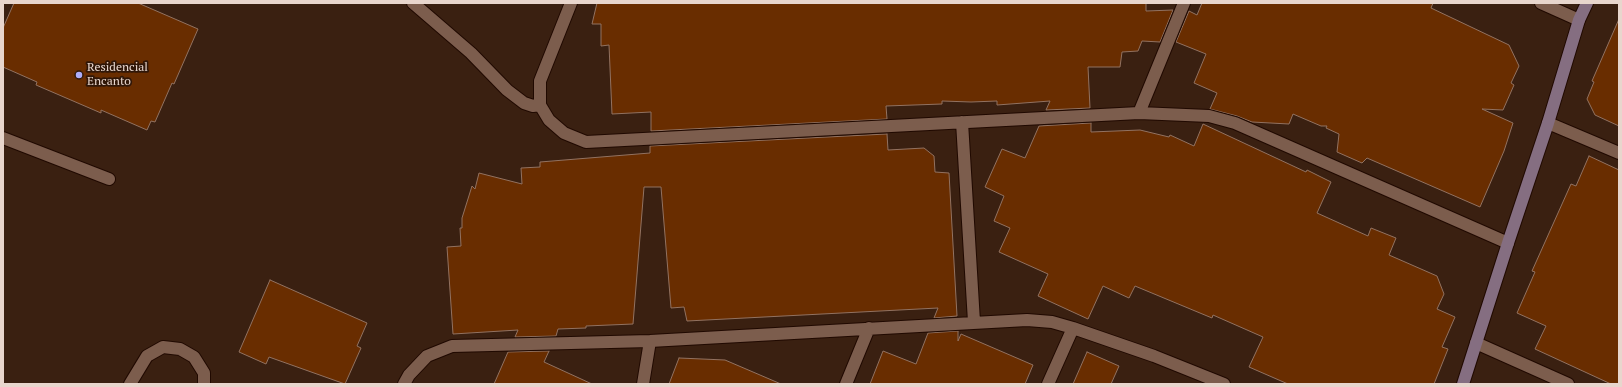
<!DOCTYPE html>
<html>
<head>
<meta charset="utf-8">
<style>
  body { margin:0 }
  #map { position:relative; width:1622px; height:387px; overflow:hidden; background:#3a2011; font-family:"PT Serif",serif }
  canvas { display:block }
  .frame { position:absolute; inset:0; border:4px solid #e8d6cd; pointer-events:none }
</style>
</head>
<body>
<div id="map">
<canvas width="1622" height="387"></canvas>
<div class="frame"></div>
</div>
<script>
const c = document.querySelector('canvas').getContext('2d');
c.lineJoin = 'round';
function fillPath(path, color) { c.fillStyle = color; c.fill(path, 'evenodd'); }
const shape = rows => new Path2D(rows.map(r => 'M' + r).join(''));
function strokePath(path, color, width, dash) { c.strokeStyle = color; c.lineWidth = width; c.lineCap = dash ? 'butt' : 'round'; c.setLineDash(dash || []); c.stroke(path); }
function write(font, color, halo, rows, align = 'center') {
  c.font = font + ' "PT Serif",serif'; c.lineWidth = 3.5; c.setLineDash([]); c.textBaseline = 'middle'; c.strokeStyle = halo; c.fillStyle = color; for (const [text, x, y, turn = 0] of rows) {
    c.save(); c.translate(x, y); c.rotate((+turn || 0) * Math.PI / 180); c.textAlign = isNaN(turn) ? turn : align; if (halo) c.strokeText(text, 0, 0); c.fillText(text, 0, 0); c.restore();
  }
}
const building = shape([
  [14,3,138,3,198,29,174,84,172,83,155,122,151,121,147,130,101,110,101,113,36,85,37,82,3,67,3,28,14,3],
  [597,3,1146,3,1146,11,1173,10,1160,42,1142,41,1138,51,1122,52,1120,67,1088,67,1090,108,1046,110,1050,101,997,105,997,101,971,102,942,101,942,104,886,106,887,119,651,131,651,112,612,114,609,45,601,46,601,24,592,24,597,3],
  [1202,3,1433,3,1431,8,1509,45,1519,66,1511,83,1514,85,1503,110,1482,109,1513,123,1504,151,1480,207,1367,158,1362,163,1337,152,1339,134,1326,128,1327,126,1321,126,1293,114,1289,124,1252,122,1237,116,1210,109,1217,93,1194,83,1206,54,1176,42,1189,11,1197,15,1202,3],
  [1619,19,1619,126,1595,115,1587,99,1594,82,1592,81,1619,19],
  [1091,123,1091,132,1140,130,1169,137,1170,135,1194,146,1203,124,1306,172,1307,170,1331,182,1317,213,1368,236,1371,228,1396,238,1389,255,1437,276,1444,294,1437,309,1455,317,1442,347,1448,349,1434,384,1288,384,1249,367,1263,337,1213,315,1212,318,1135,286,1129,298,1103,286,1088,319,1038,296,1048,274,999,252,1010,228,994,221,1004,196,985,187,1002,149,1025,158,1039,126,1091,123],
  [887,134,888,150,924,148,934,156,935,172,949,173,957,316,934,318,938,308,687,321,684,307,671,308,661,187,644,187,633,324,586,326,586,328,558,329,556,336,515,337,518,330,453,334,447,247,461,246,460,228,462,228,462,218,472,186,475,189,479,173,522,184,521,168,540,167,540,162,650,153,650,146,887,134],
  [1589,156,1619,170,1619,384,1611,384,1535,349,1546,326,1517,313,1535,272,1532,271,1571,184,1576,186,1589,156],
  [270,280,367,323,357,346,361,348,345,384,269,357,266,364,239,352,270,280],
  [958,331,958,341,961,334,1033,365,1025,384,870,384,883,351,916,364,928,333,958,331],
  [549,351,544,362,592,384,494,384,508,352,549,351],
  [1087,352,1119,366,1111,384,1073,384,1087,352],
  [679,358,725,360,781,384,669,384,679,358]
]);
fillPath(building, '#692d00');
strokePath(building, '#927261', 1);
const lane = shape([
  [3,138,109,179],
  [130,384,147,356,163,347,180,349,194,357,204,373,204,384]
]);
const street = shape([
  [413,3,471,53,507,90,524,103,533,106,540,105],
  [571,3,540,81,540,105,549,120,564,133,586,142,1139,113,1209,116,1235,123,1508,243],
  [1541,3,1579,20],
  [1139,113,1184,3],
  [962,122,974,322],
  [1548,123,1619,153],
  [1476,343,1568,384],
  [404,384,409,375,427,356,452,346,650,341,1027,320,1052,322,1073,328,1154,356,1224,384],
  [643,384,650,341],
  [846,384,869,328],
  [1048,384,1073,328]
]);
const secondary = shape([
  [1463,384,1508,243,1548,123,1579,20,1587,3]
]);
strokePath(lane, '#200900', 14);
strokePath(street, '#200900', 14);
strokePath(secondary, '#200900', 14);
strokePath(lane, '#7c5d4d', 12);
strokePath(street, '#7c5d4d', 12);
strokePath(secondary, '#856e81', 12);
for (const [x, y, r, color] of [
  [79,75,4,"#aeaefa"]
]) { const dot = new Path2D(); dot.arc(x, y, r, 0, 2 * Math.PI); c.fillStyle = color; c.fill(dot); strokePath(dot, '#301708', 1.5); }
write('12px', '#e8d6cd', '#301708', [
  ["Residencial",87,68],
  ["Encanto",87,82]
], 'left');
</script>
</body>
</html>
